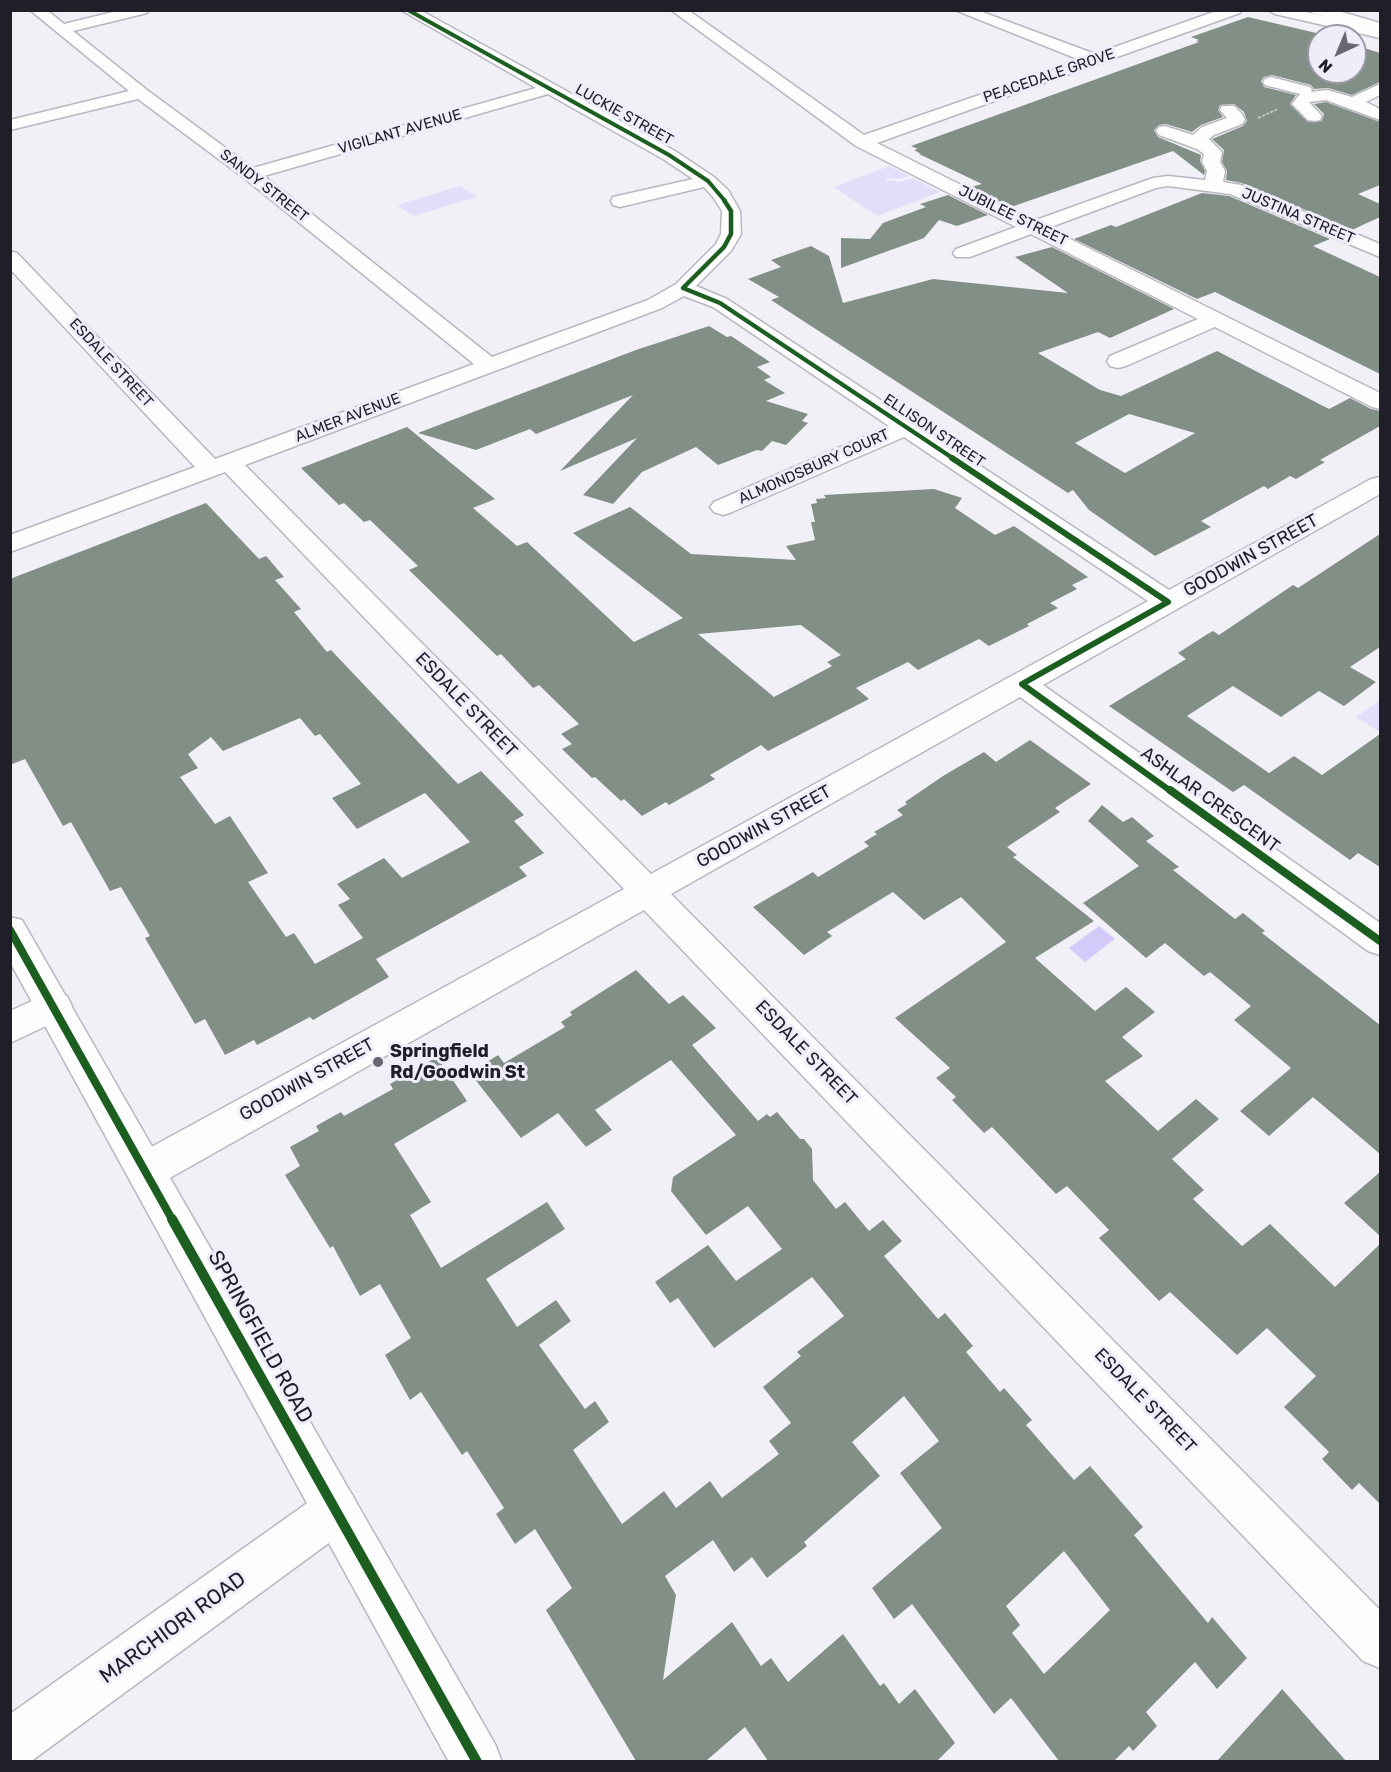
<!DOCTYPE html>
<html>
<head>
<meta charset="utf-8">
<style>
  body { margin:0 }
  #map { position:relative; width:1391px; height:1772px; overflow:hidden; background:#f1f0f7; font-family:Rubik,sans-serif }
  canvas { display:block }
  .frame { position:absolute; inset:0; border:12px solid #201e29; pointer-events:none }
  .north { position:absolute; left:1307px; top:24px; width:60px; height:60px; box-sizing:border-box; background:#efedfa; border:2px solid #9c9aa6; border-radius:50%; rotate:224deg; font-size:16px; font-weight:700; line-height:24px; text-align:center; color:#201e29 }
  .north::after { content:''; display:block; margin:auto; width:21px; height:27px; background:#696871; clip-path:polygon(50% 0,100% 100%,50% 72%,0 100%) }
</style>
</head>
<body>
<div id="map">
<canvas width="1391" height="1772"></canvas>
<div class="frame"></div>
<div class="north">N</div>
</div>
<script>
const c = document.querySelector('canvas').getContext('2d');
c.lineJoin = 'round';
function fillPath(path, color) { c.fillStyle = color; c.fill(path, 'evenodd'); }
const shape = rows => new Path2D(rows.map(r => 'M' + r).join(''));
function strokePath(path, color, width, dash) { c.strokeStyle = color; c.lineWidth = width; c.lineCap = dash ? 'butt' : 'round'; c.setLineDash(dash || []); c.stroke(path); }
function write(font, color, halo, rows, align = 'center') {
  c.font = font + ' Rubik,sans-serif'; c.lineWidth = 6; c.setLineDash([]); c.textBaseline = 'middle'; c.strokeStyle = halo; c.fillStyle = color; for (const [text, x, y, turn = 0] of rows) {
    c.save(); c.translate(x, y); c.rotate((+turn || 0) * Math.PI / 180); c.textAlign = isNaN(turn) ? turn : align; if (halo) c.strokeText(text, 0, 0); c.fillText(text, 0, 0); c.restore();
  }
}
fillPath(shape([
  [889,166,909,176,899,179,887,178,886,180,900,182,913,178,940,192,877,216,834,187],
  [460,186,477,197,413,216,397,205],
  [1380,700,1380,732,1356,717]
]), '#e2ddf9');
fillPath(shape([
  [1099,926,1115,939,1085,962,1069,948]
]), '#d4caf9');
fillPath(shape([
  [1248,17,1329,36,1319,36,1319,72,1355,72,1355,45,1380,53,1380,82,1352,95,1328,88,1314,89,1311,85,1272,75,1264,77,1261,81,1264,87,1296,95,1290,104,1308,122,1322,121,1324,114,1314,104,1326,102,1380,122,1380,185,1358,194,1380,204,1380,217,1352,230,1242,183,1226,180,1227,171,1222,162,1224,150,1212,139,1243,126,1247,121,1244,112,1234,104,1220,105,1218,110,1223,117,1201,125,1192,132,1166,124,1159,125,1154,130,1158,137,1201,155,1200,161,1205,171,1204,175,1173,151,1011,207,971,187,982,184,919,154,921,154,914,150,918,149,911,146,1199,42,1196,41,1199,40,1191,37],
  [1202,193,1229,196,1330,239,1313,246,1380,277,1380,374,1215,292,1197,299,1074,239,1111,225,1116,227],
  [948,195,988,215,957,226,939,220,924,238,841,268,841,238,870,239,883,223,926,207,920,204],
  [811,246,829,256,843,303,933,279,1068,293,1015,257,1052,247,1174,309,1110,338,1098,332,1038,353,1100,390,1121,396,1217,351,1329,409,1350,398,1371,409,1380,411,1380,426,1320,460,1325,462,1296,479,1290,476,1268,489,1264,486,1201,521,1211,527,1155,556,1089,510,1073,490,1068,493,1048,480,771,300,779,297,748,279,781,267,771,260],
  [1129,414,1195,433,1125,473,1075,443],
  [709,326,727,337,731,336,770,362,757,367,771,377,764,380,785,393,766,401,808,414,802,421,808,423,786,445,772,441,762,451,757,450,718,465,696,447,642,472,613,504,583,495,637,438,560,471,633,395,536,434,530,429,476,450,418,433,636,350],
  [407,427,495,499,473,508,517,546,527,542,634,642,683,618,573,533,630,507,691,554,796,560,786,546,815,540,811,522,815,522,811,504,817,503,816,499,826,498,824,495,934,489,962,498,955,508,995,535,1014,526,1088,577,1072,585,1077,589,1050,603,1058,608,1027,624,1029,626,989,646,979,639,918,670,908,662,856,688,869,699,768,751,761,745,710,775,715,779,669,805,666,802,642,816,624,799,621,801,595,777,592,778,562,749,572,744,561,734,579,724,539,685,533,688,501,654,497,656,409,570,418,566,370,520,364,522,344,503,339,505,301,468],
  [801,625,841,655,827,662,832,666,774,697,698,634],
  [206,503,259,559,266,556,284,577,275,580,301,609,294,612,327,652,331,650,458,784,481,771,524,815,514,821,544,853,519,867,527,876,376,959,389,977,313,1020,310,1017,257,1045,254,1040,225,1055,205,1019,195,1024,145,938,150,936,121,887,110,891,71,822,63,826,25,759,10,765,10,579],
  [300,718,315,736,320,734,361,784,332,798,357,829,425,793,470,842,402,878,384,858,337,884,350,899,338,905,363,938,315,964,294,933,286,937,248,882,268,873,230,816,215,824,180,777,198,768,188,754,211,737,223,751],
  [1380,534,1380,647,1350,667,1376,682,1344,706,1319,691,1281,717,1233,686,1187,716,1269,773,1294,756,1322,775,1380,734,1380,867,1358,853,1350,860,1244,785,1233,792,1109,706,1186,659,1178,653,1206,635,1213,631,1219,635,1293,585,1298,588],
  [1030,740,1091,784,1055,808,1060,812,1007,847,1017,855,1013,857,1094,921,1035,958,1095,1011,1126,987,1155,1012,1122,1037,1143,1056,1105,1081,1158,1131,1196,1099,1219,1119,1172,1159,1204,1190,1193,1199,1242,1246,1270,1224,1335,1287,1380,1244,1380,1504,1359,1483,1352,1490,1322,1459,1329,1452,1284,1407,1316,1376,1267,1328,1237,1355,1170,1292,1159,1301,1099,1238,1109,1230,1067,1186,1056,1194,992,1127,984,1133,952,1100,956,1097,936,1078,950,1068,895,1018,1006,942,961,897,924,920,893,892,827,932,832,936,804,955,753,907,813,872,818,877,869,846,864,842,877,834,874,832,903,815,897,810,907,804,905,802,943,776,984,752,996,762],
  [1102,805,1123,822,1132,817,1154,836,1146,841,1179,867,1173,870,1235,919,1243,913,1265,931,1262,933,1380,1025,1380,1154,1313,1097,1269,1136,1240,1111,1291,1068,1234,1020,1251,1006,1210,972,1204,976,1165,943,1146,958,1083,903,1139,866,1088,821],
  [636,970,669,1004,683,995,716,1028,692,1045,758,1121,767,1114,770,1117,777,1112,800,1139,804,1139,812,1149,813,1180,836,1209,845,1202,869,1231,883,1220,902,1241,884,1256,938,1319,945,1313,973,1346,966,1352,1000,1392,1004,1388,1032,1420,1026,1425,1074,1480,1090,1466,1143,1527,1134,1535,1208,1623,1212,1617,1247,1658,1217,1689,1195,1662,1146,1712,1157,1726,1133,1751,1129,1746,1114,1761,1059,1761,1011,1698,994,1714,912,1604,894,1619,872,1588,942,1528,900,1473,939,1441,904,1396,852,1442,880,1476,804,1542,807,1546,767,1578,752,1557,734,1572,713,1540,665,1576,676,1595,663,1680,732,1622,761,1666,771,1658,788,1682,843,1634,880,1686,884,1683,899,1704,915,1689,955,1743,937,1761,768,1761,745,1727,706,1761,636,1761,546,1610,572,1588,535,1529,515,1544,496,1514,504,1508,467,1451,462,1455,421,1392,410,1400,385,1355,411,1338,380,1284,360,1296,333,1246,330,1248,285,1175,300,1166,290,1147,319,1131,316,1126,341,1112,344,1116,393,1089,390,1084,437,1057,467,1101,394,1144,431,1202,410,1215,441,1268,547,1202,565,1229,486,1279,517,1327,556,1300,571,1321,539,1345,585,1409,595,1401,609,1422,573,1450,622,1524,664,1491,676,1508,710,1481,722,1498,779,1454,769,1441,791,1423,763,1387,801,1356,797,1352,844,1316,812,1277,714,1348,678,1298,670,1303,655,1282,708,1245,736,1281,782,1249,748,1206,706,1235,671,1191,673,1177,736,1135,671,1060,595,1110,612,1130,586,1147,558,1113,521,1138,470,1073,498,1055,504,1063,565,1027,561,1022,572,1015,570,1012],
  [1064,1551,1110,1610,1044,1674,1012,1633,1020,1625,1006,1606],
  [1380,1172,1380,1236,1344,1203],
  [1282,1689,1346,1761,1217,1761,1277,1695]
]), '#828f86');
const minor = shape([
  [30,10,47,10,64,24,121,10,149,10,147,13,73,31,147,90,253,168,536,88,401,10,420,10,675,151,714,177,728,190,740,211,741,234,731,251,696,286,727,299,1169,590,1371,479,1380,477,1380,494,1043,685,1380,923,1380,955,1368,951,1020,697,671,894,1380,1610,1380,1668,1363,1661,644,910,161,1183,147,1188,133,1183,128,1170,133,1157,624,889,225,472,10,552,10,535,195,467,10,269,10,251,17,253,215,459,474,364,244,178,138,99,10,130,10,120,129,91,30,10],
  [548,94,663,159,693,179,613,197,611,201,613,205,620,207,704,187,713,197,722,211,721,234,716,244,676,284,648,300,492,357,264,176,548,94],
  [684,296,713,307,889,426,714,502,710,507,714,512,723,515,732,512,904,437,1148,601,651,874,245,465,662,308,684,296],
  [671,10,688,10,864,135,1080,60,955,10,977,10,1095,54,1219,10,1242,10,1240,13,877,143,1033,221,1153,178,1168,176,1205,180,1207,171,1202,162,1204,154,1197,149,1159,135,1156,131,1159,127,1165,126,1193,135,1202,127,1227,118,1220,110,1222,106,1234,106,1242,114,1245,120,1242,124,1214,135,1209,139,1222,152,1220,162,1225,171,1223,182,1241,185,1380,244,1380,257,1230,194,1168,186,1156,188,1048,228,1380,393,1380,409,1372,407,1215,327,1126,366,1118,368,1110,366,1107,361,1110,356,1198,319,1031,234,970,257,956,257,953,253,956,249,1016,227,856,146,671,10],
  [1268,10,1297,10,1380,29,1380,38,1275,14,1268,10],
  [1271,77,1310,87,1312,90,1311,92,1327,90,1352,97,1380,84,1380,95,1366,102,1380,109,1380,120,1326,100,1309,102,1322,116,1320,120,1314,121,1308,120,1292,104,1300,94,1265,85,1263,82,1265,79,1271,77],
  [54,991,67,996,72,1006,67,1016,10,1043,10,1011,54,991],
  [336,1487,352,1494,359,1510,352,1526,30,1762,10,1762,10,1714,320,1494,336,1487]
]);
const major = shape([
  [1310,10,1335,10,1380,23,1380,32,1312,13,1310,10],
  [10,917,22,920,495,1744,502,1762,449,1762,10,962,10,917]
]);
strokePath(minor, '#b8b7c0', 3);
strokePath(major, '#b8b7c0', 3);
strokePath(shape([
  [1258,118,1278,109]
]), '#d0d0d3', 1.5, [3, 1.5]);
fillPath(minor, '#fdfdfe');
fillPath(major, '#fdfdfe');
strokePath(shape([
  [408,10,669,155,708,181,725,201]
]), '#1b5e20', 4);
strokePath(shape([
  [724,200,731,211,731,234,724,247,683,288,720,303,954,459]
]), '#1b5e20', 4.5);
strokePath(shape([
  [952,458,1168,602,1022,684,1172,792]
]), '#1b5e20', 6);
strokePath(shape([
  [1170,790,1380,941],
  [10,930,173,1221]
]), '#1b5e20', 8);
strokePath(shape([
  [172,1219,477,1762]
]), '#1b5e20', 10);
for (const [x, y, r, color] of [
  [378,1062,6,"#696871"]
]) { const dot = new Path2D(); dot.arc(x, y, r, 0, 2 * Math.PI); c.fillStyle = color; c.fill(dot); strokePath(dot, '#efedfa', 2); }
write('15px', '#201e29', '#efedfa', [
  ["PEACEDALE GROVE",1049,76,-19],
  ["LUCKIE STREET",624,115,29],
  ["VIGILANT AVENUE",400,132,-16],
  ["SANDY STREET",264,186,38],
  ["JUBILEE STREET",1013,216,26],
  ["JUSTINA STREET",1298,216,23],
  ["ESDALE STREET",111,363,47],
  ["ALMER AVENUE",348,418,-21],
  ["ELLISON STREET",934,431,34],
  ["ALMONDSBURY COURT",814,467,-24]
]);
write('18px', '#201e29', '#efedfa', [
  ["GOODWIN STREET",1251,556,-29],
  ["ESDALE STREET",466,705,46],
  ["ASHLAR CRESCENT",1210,800,36],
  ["GOODWIN STREET",764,827,-29],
  ["ESDALE STREET",806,1053,46],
  ["GOODWIN STREET",307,1080,-29],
  ["ESDALE STREET",1145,1401,46]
]);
write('bold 18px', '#201e29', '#efedfa', [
  ["Springfield",390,1052],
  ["Rd/Goodwin St",390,1073]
], 'left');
write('21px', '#201e29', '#efedfa', [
  ["SPRINGFIELD ROAD",260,1337,61],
  ["MARCHIORI ROAD",173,1628,-36]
]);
</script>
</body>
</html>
